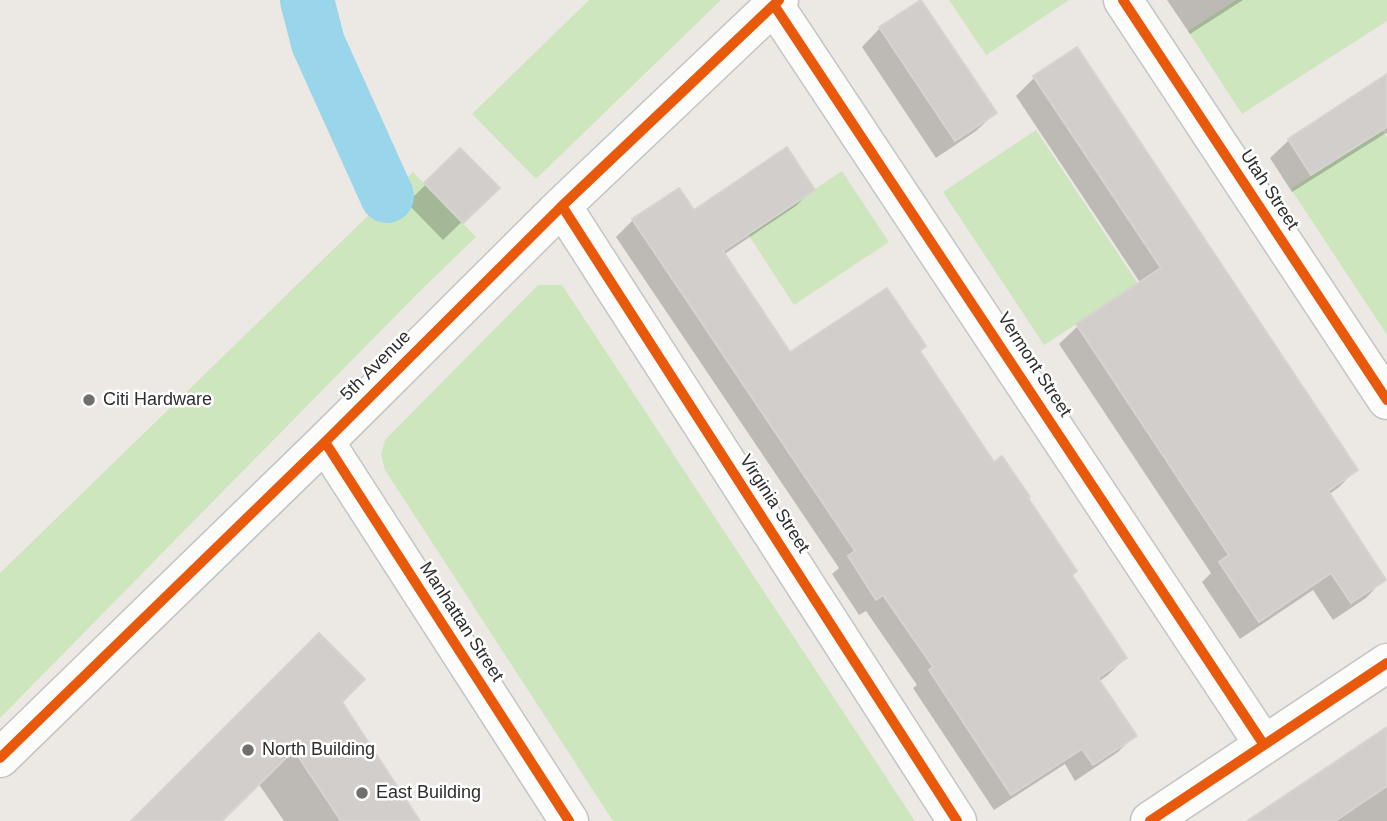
<!DOCTYPE html>
<html>
<head>
<meta charset="utf-8">
<style>
  body { margin:0 }
  canvas { display:block; background:#ece8e4 }
</style>
</head>
<body>
<canvas width="1387" height="821"></canvas>
<script>
const c = document.querySelector('canvas').getContext('2d');
c.lineJoin = 'round';
function fillPath(path, color) { c.fillStyle = color; c.fill(path, 'evenodd'); }
const shape = rows => new Path2D(rows.map(r => 'M' + r).join(''));
function strokePath(path, color, width, dash) { c.strokeStyle = color; c.lineWidth = width; c.lineCap = dash ? 'butt' : 'round'; c.setLineDash(dash || []); c.stroke(path); }
function write(font, color, halo, rows, align = 'center') {
  c.font = font + ' Helvetica,sans-serif'; c.lineWidth = 5; c.setLineDash([]); c.textBaseline = 'middle'; c.strokeStyle = halo; c.fillStyle = color; for (const [text, x, y, turn = 0] of rows) {
    c.save(); c.translate(x, y); c.rotate((+turn || 0) * Math.PI / 180); c.textAlign = isNaN(turn) ? turn : align; if (halo) c.strokeText(text, 0, 0); c.fillText(text, 0, 0); c.restore();
  }
}
fillPath(shape([
  [589,0,721,0,536,179,472,114],
  [949,0,1069,0,986,55],
  [1236,0,1387,0,1387,21,1242,114,1188,31],
  [1036,130,1138,284,1044,345,943,192],
  [1382,130,1387,137,1387,335,1291,189],
  [842,171,889,242,794,305,748,234],
  [413,172,476,237,419,292,0,718,0,573],
  [538,285,562,285,915,821,613,821,385,470,381,455,385,440]
]), '#cee6be');
fillPath(shape([
  [1167,0,1243,0,1190,34],
  [880,28,995,113,976,131,936,158,862,47],
  [1387,76,1387,134,1386,133,1292,192,1270,158,1289,140],
  [1034,78,1356,470,1338,488,1328,495,1384,579,1366,598,1333,620,1313,590,1240,639,1202,582,1211,573,1059,344,1078,326,1141,284,1016,96],
  [460,151,497,188,443,240,407,203],
  [813,189,796,206,723,255,789,354,918,352,994,464,1026,498,1071,575,1125,658,1108,675,1098,682,1135,735,1118,752,1075,781,1065,764,994,810,913,688,917,685,866,611,859,615,832,574,839,568,616,237,633,220,679,190,693,212],
  [340,701,418,821,284,821,258,783,220,821,133,821],
  [1387,729,1387,821,1248,821]
]), '#0003');
strokePath(shape([
  [307,0,318,43,387,196]
]), '#99d6ec', 54);
const building = shape([
  [921,0,997,113,955,141,879,27,921,0],
  [1077,47,1358,470,1328,491,1386,580,1351,603,1331,573,1259,622,1219,562,1229,555,1076,324,1161,268,1033,76,1077,47],
  [1387,74,1387,127,1311,175,1288,139,1387,74],
  [787,147,815,190,723,251,790,352,887,288,926,346,920,351,994,462,1002,456,1030,497,1028,498,1077,571,1072,575,1127,658,1098,678,1137,736,1093,765,1082,749,1011,795,929,670,933,667,883,595,876,600,848,556,855,551,632,219,679,188,694,210,787,147],
  [460,148,500,188,463,223,424,183,460,148],
  [319,633,365,679,342,702,420,821,341,821,294,750,222,821,131,821,319,633],
  [1387,727,1387,786,1335,821,1247,821,1387,727]
]);
fillPath(building, '#d1cecb');
strokePath(building, '#d7d4d0', 2);
const street = shape([
  [1123,0,1387,400],
  [774,5,1264,745],
  [562,206,957,821],
  [325,442,569,821],
  [0,758,325,442,562,206,779,0],
  [1150,821,1387,663]
]);
strokePath(street, '#c5c4c5', 41);
strokePath(street, '#fcfcfb', 38);
strokePath(shape([
  [1123,0,1387,400],
  [774,5,1264,745],
  [562,206,957,821],
  [325,442,569,821],
  [0,758,325,442,562,206,779,0],
  [1150,821,1387,663]
]), '#e8590c', 10);
for (const [x, y, r, color] of [
  [89,400,7,"#706f6e"],
  [248,750,7,"#706f6e"],
  [362,793,7,"#706f6e"]
]) { const dot = new Path2D(); dot.arc(x, y, r, 0, 2 * Math.PI); c.fillStyle = color; c.fill(dot); strokePath(dot, '#fff', 2.5); }
write('18px', '#2e2e2e', '#fff', [
  ["Utah Street",1269,190,57],
  ["Vermont Street",1034,365,57],
  ["5th Avenue",376,366,-45],
  ["Virginia Street",774,504,57],
  ["Manhattan Street",461,622,57]
]);
write('18px', '#2e2e2e', '#fff', [
  ["Citi Hardware",103,400],
  ["North Building",262,750],
  ["East Building",376,793]
], 'left');
</script>
</body>
</html>
